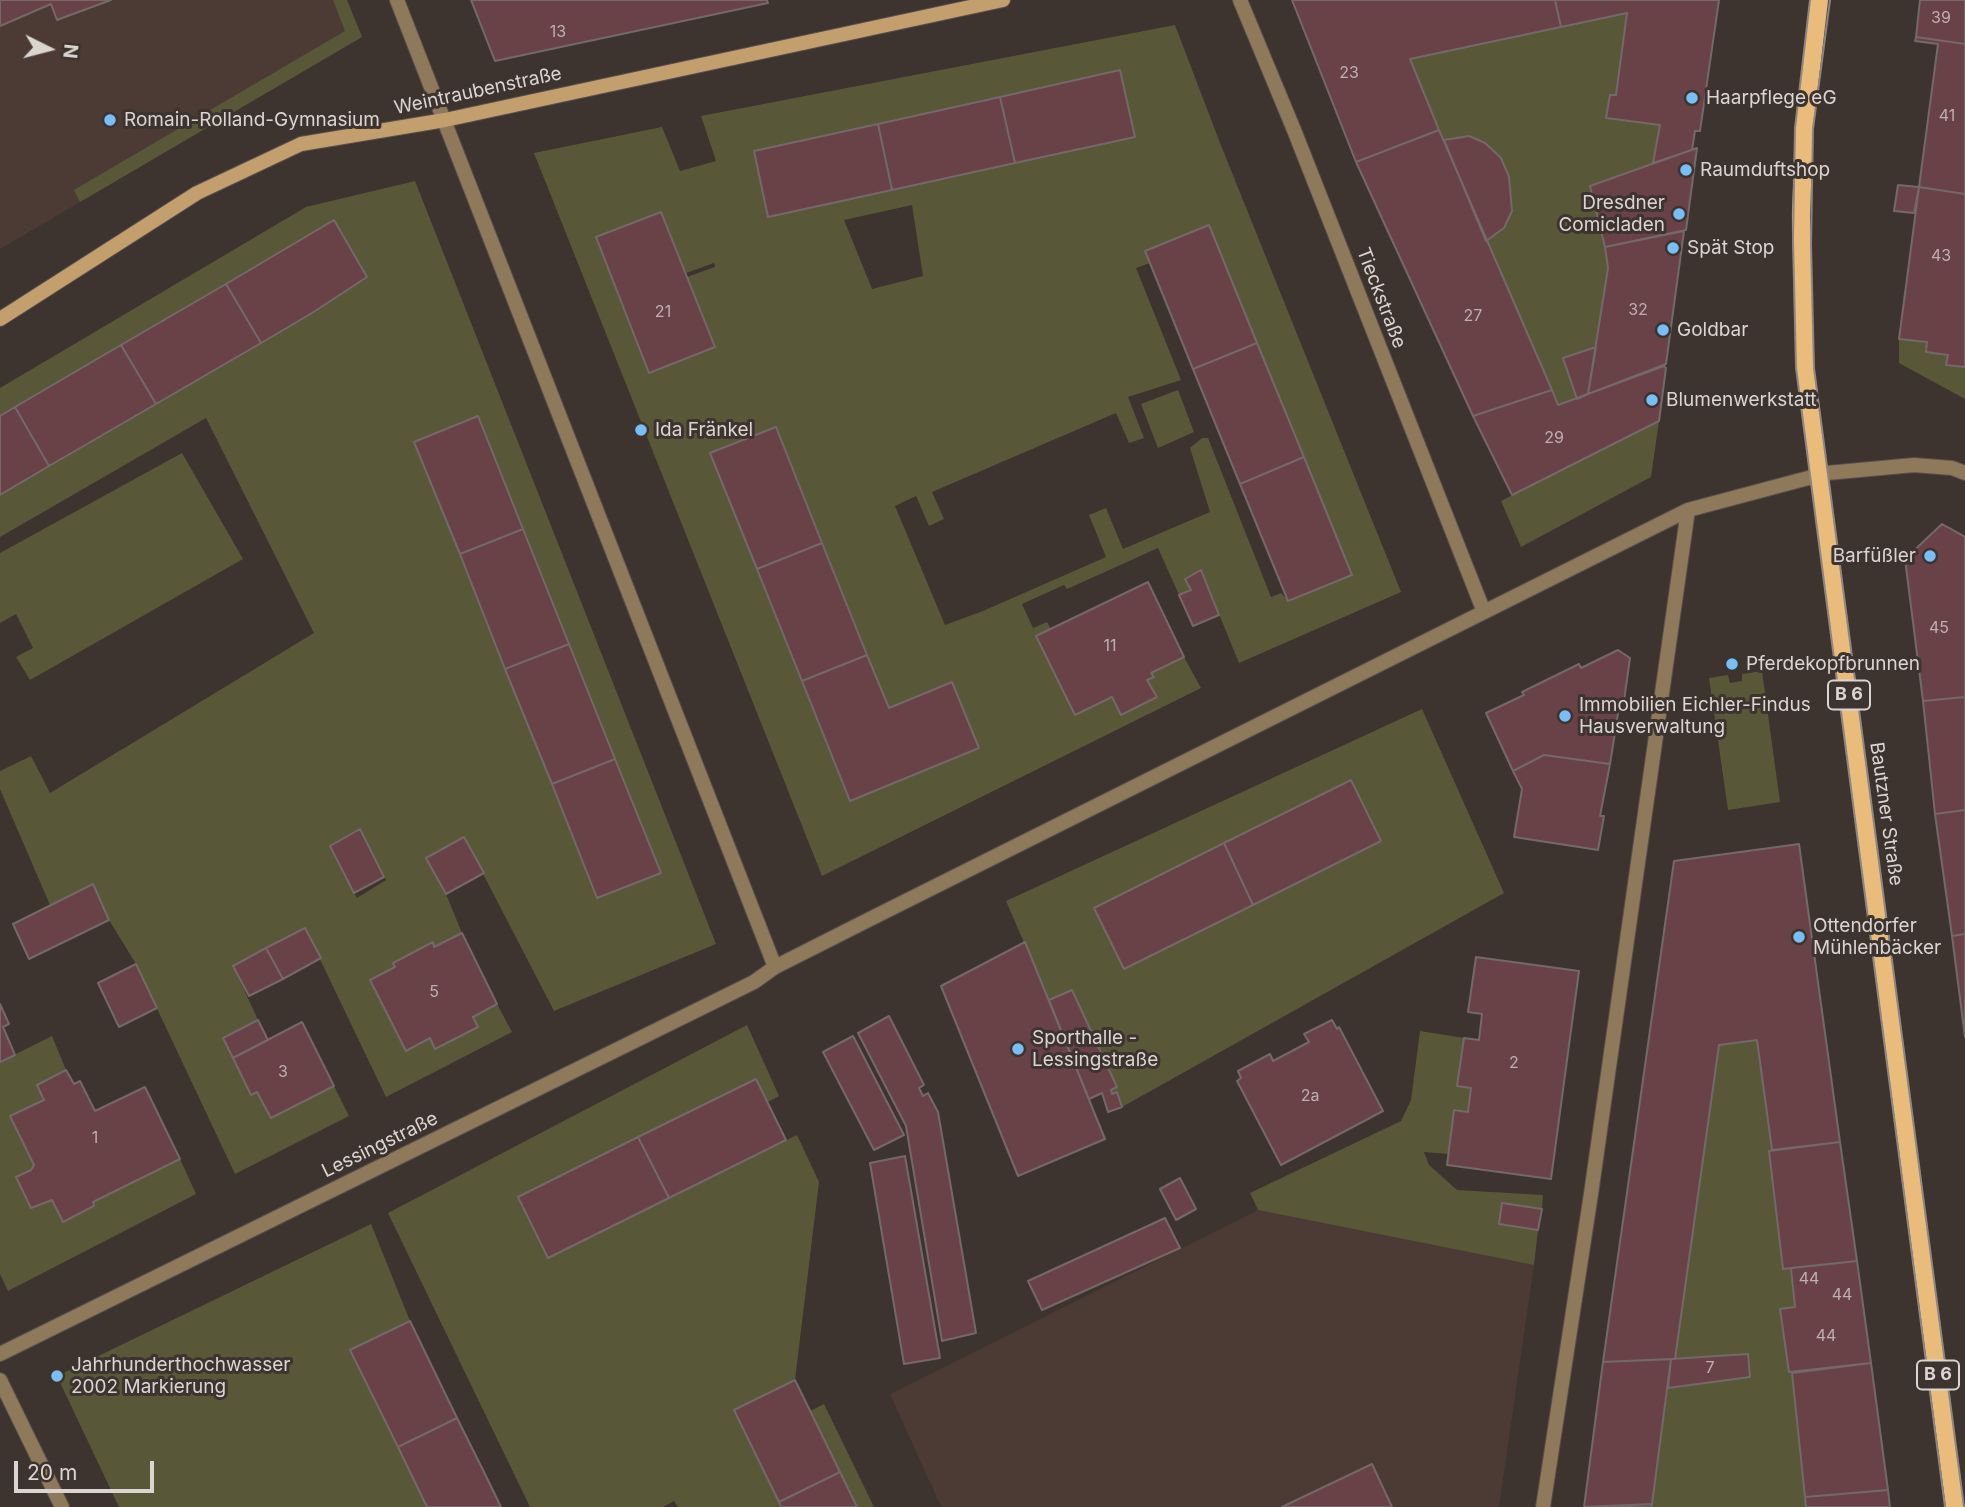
<!DOCTYPE html>
<html>
<head>
<meta charset="utf-8">
<style>
  body { margin:0 }
  #map { position:relative; width:1965px; height:1507px; overflow:hidden; background:#3d332f; font-family:Inter,sans-serif }
  canvas { display:block }
  .north { position:absolute; left:14px; top:14px; width:70px; height:70px; -webkit-text-stroke:5px #3d332f; paint-order:stroke; rotate:96deg; font-size:19px; font-weight:700; line-height:28px; text-align:center; color:#dbd5d2 }
  .north::after { content:''; display:block; margin:auto; width:24px; height:32px; background:#dbd5d2; clip-path:polygon(50% 0,100% 100%,50% 72%,0 100%) }
  .scale { position:absolute; left:14px; top:1461px; width:140px; height:32px; box-sizing:border-box; border:4px solid #dbd5d2; border-top:0; padding-left:9px; font-size:21px; line-height:24px; white-space:nowrap; color:#dbd5d2; -webkit-text-stroke:5px #3d332f; paint-order:stroke }
</style>
</head>
<body>
<div id="map">
<canvas width="1965" height="1507"></canvas>
<div class="north">N</div>
<div class="scale">20 m</div>
</div>
<script>
const c = document.querySelector('canvas').getContext('2d');
c.lineJoin = 'round';
function fillPath(path, color) { c.fillStyle = color; c.fill(path, 'evenodd'); }
const shape = rows => new Path2D(rows.map(r => 'M' + r).join(''));
function strokePath(path, color, width, dash) { c.strokeStyle = color; c.lineWidth = width; c.lineCap = dash ? 'butt' : 'round'; c.setLineDash(dash || []); c.stroke(path); }
function write(font, color, halo, rows, align = 'center') {
  c.font = font + ' Inter,sans-serif'; c.lineWidth = 6; c.setLineDash([]); c.textBaseline = 'middle'; c.strokeStyle = halo; c.fillStyle = color; for (const [text, x, y, turn = 0] of rows) {
    c.save(); c.translate(x, y); c.rotate((+turn || 0) * Math.PI / 180); c.textAlign = isNaN(turn) ? turn : align; if (halo) c.strokeText(text, 0, 0); c.fillText(text, 0, 0); c.restore();
  }
}
fillPath(shape([
  [0,0,347,0,362,37,0,249],
  [1258,1210,1534,1265,1499,1507,941,1507,890,1394]
]), '#4b3b34');
fillPath(shape([
  [333,0,347,0,362,37,80,202,74,190,345,31],
  [1627,13,1616,95,1610,95,1606,118,1660,125,1653,163,1590,186,1605,247,1608,268,1596,347,1563,358,1577,399,1558,405,1486,241,1504,228,1512,211,1509,177,1501,158,1485,143,1469,136,1444,140,1410,59],
  [1175,25,1220,143,1401,592,1239,663,1201,570,1185,578,1191,590,1179,595,1158,548,1067,589,1064,585,1022,604,1033,628,1047,622,1051,629,1036,636,1075,715,1112,697,1121,715,1156,698,1147,680,1154,677,1151,673,1184,657,1201,688,822,876,534,153,662,127,680,171,716,161,701,116],
  [1120,70,1135,137,768,217,754,151],
  [912,205,923,276,872,289,844,220],
  [661,212,686,273,714,263,715,267,687,277,596,238],
  [1208,225,1352,575,1289,601,1281,593,1271,597,1208,438,1202,438,1190,448,1210,512,1123,549,1106,508,1089,515,1106,557,983,611,945,625,895,506,916,496,929,526,944,519,932,492,1116,413,1129,443,1144,438,1128,397,1181,380,1136,268,1150,263,1146,251],
  [776,427,889,708,952,683,979,748,850,801,710,453],
  [415,181,716,944,554,1011,464,837,427,858,446,894,462,933,434,947,432,943,394,962,395,967,370,980,406,1051,497,1004,512,1032,386,1097,305,928,233,966,258,1020,223,1038,251,1095,257,1092,271,1118,334,1086,349,1116,235,1174,136,964,109,920,93,884,50,905,0,789,0,771,31,756,50,793,314,633,206,418,0,537,0,494,367,277,334,221,0,416,0,388,306,207],
  [359,830,386,880,357,898,330,846],
  [1899,339,1927,342,1926,352,1948,355,1965,367,1965,399,1899,363],
  [1178,390,1194,432,1158,448,1141,404],
  [1659,421,1651,477,1521,547,1501,501],
  [182,453,243,559,30,680,16,657,33,648,16,614,0,623,0,553],
  [1762,671,1780,802,1728,810,1709,678,1728,675,1730,683,1742,681,1742,674],
  [1422,709,1504,893,1122,1107,1117,1092,1112,1094,1111,1090,1117,1087,1073,991,1049,1000,1006,901],
  [1351,780,1381,841,1124,969,1094,908],
  [747,1025,779,1096,768,1102,756,1080,518,1197,548,1258,797,1135,819,1182,795,1380,734,1410,781,1507,678,1507,674,1501,663,1507,530,1507,388,1213],
  [1420,1031,1464,1038,1471,1088,1468,1112,1454,1110,1449,1154,1424,1152,1429,1165,1457,1190,1543,1195,1542,1209,1502,1203,1499,1224,1538,1230,1534,1265,1258,1210,1250,1193,1401,1121,1411,1100],
  [52,1036,66,1070,37,1085,44,1100,11,1117,34,1165,31,1170,16,1177,31,1207,52,1200,63,1222,94,1207,93,1202,180,1159,196,1194,8,1291,0,1274,0,1062],
  [1757,1040,1772,1150,1769,1151,1783,1269,1791,1268,1795,1307,1780,1310,1789,1372,1792,1373,1806,1507,1651,1507,1668,1388,1750,1377,1748,1354,1675,1359,1719,1045],
  [371,1224,410,1321,351,1350,427,1507,119,1507,57,1376],
  [824,1404,874,1507,857,1507,810,1411]
]), '#585839');
const building = shape([
  [0,0,111,0,57,20,51,4,0,26,0,0],
  [471,0,767,0,768,3,495,61,471,0],
  [1292,0,1555,0,1561,27,1410,59,1439,130,1356,162,1292,0],
  [1555,0,1719,0,1700,131,1695,131,1692,150,1653,163,1660,125,1606,118,1610,95,1616,95,1627,13,1561,27,1555,0],
  [1920,0,1965,0,1965,44,1916,37,1920,0],
  [1916,37,1965,44,1965,194,1919,187,1938,44,1915,41,1916,37],
  [1120,70,1135,137,1015,163,1000,97,1120,70],
  [1000,97,1015,163,892,190,878,124,1000,97],
  [878,124,892,190,768,217,754,151,878,124],
  [1439,130,1552,390,1473,416,1356,162,1439,130],
  [1469,136,1485,143,1501,158,1509,177,1512,211,1504,228,1486,241,1444,140,1469,136],
  [1697,148,1686,230,1605,247,1590,186,1697,148],
  [1898,185,1919,187,1914,213,1894,211,1898,185],
  [1919,187,1965,194,1965,367,1946,365,1948,355,1926,352,1927,342,1899,339,1919,187],
  [661,212,715,347,649,373,596,237,661,212],
  [334,220,367,277,312,313,261,343,226,284,334,220],
  [1209,225,1257,343,1193,369,1145,251,1209,225],
  [1684,231,1666,364,1588,394,1608,268,1605,247,1684,231],
  [226,284,261,343,156,404,121,345,226,284],
  [1257,343,1304,457,1240,484,1193,369,1257,343],
  [121,345,156,404,49,466,15,407,121,345],
  [1596,347,1588,394,1577,399,1563,358,1596,347],
  [1664,366,1666,368,1659,421,1512,495,1473,416,1552,390,1558,405,1664,366],
  [15,407,49,466,0,495,0,416,15,407],
  [478,416,523,529,460,554,414,442,478,416],
  [776,427,822,543,757,569,710,453,776,427],
  [1304,457,1352,575,1288,601,1240,484,1304,457],
  [1942,524,1965,537,1965,697,1923,701,1905,559,1942,524],
  [523,529,569,644,505,669,460,554,523,529],
  [822,543,867,655,802,681,757,569,822,543],
  [1201,570,1219,615,1193,626,1179,595,1191,590,1185,579,1201,570],
  [1148,582,1184,657,1151,673,1154,677,1147,680,1157,697,1121,715,1112,697,1075,715,1036,636,1148,582],
  [569,644,615,759,552,784,505,669,569,644],
  [1618,650,1630,658,1624,701,1620,701,1610,764,1544,755,1513,771,1486,713,1524,695,1522,692,1579,664,1581,668,1618,650],
  [867,655,889,708,952,682,979,748,850,801,802,681,867,655],
  [1965,697,1965,810,1935,814,1923,701,1965,697],
  [1544,755,1610,764,1600,816,1604,816,1598,850,1514,837,1522,789,1513,771,1544,755],
  [615,759,661,873,597,898,552,784,615,759],
  [1351,780,1381,841,1253,905,1224,843,1351,780],
  [1965,810,1965,934,1952,936,1935,814,1965,810],
  [360,829,384,877,354,893,330,846,360,829],
  [464,837,484,873,446,894,426,858,464,837],
  [1224,843,1253,905,1124,969,1094,908,1224,843],
  [1799,844,1840,1142,1772,1150,1757,1040,1719,1045,1675,1359,1603,1362,1674,861,1799,844],
  [93,884,109,920,29,959,13,924,93,884],
  [305,928,321,958,283,979,266,948,305,928],
  [462,933,497,1004,473,1017,478,1027,435,1049,430,1038,406,1051,370,980,395,967,393,963,433,942,434,947,462,933],
  [1965,934,1965,1037,1952,936,1965,934],
  [1025,942,1105,1139,1018,1176,941,986,1025,942],
  [266,948,283,979,249,996,233,966,266,948],
  [1476,957,1579,971,1551,1179,1447,1165,1454,1110,1468,1112,1471,1088,1457,1086,1464,1038,1479,1040,1482,1014,1468,1012,1476,957],
  [136,964,157,1008,119,1027,98,983,136,964],
  [1072,990,1117,1087,1111,1090,1112,1094,1117,1092,1122,1107,1108,1112,1102,1093,1089,1099,1049,1000,1072,990],
  [0,1004,9,1024,3,1027,15,1055,0,1062,0,1004],
  [889,1016,924,1085,919,1088,923,1096,928,1093,938,1112,976,1333,942,1341,906,1126,858,1033,889,1016],
  [258,1020,268,1040,233,1058,223,1038,258,1020],
  [1332,1020,1337,1029,1339,1027,1383,1111,1281,1165,1237,1081,1241,1078,1238,1071,1270,1054,1273,1061,1309,1042,1304,1034,1332,1020],
  [302,1022,334,1086,271,1118,257,1092,251,1095,233,1058,302,1022],
  [853,1036,904,1135,874,1150,823,1052,853,1036],
  [66,1070,74,1084,80,1081,95,1111,145,1087,180,1159,93,1202,94,1206,63,1222,52,1200,31,1208,16,1177,31,1170,34,1165,10,1116,44,1100,37,1085,66,1070],
  [756,1079,786,1140,669,1198,638,1137,756,1079],
  [638,1137,669,1198,548,1258,518,1197,638,1137],
  [1840,1142,1857,1261,1783,1269,1769,1151,1840,1142],
  [905,1156,940,1358,904,1364,870,1163,905,1156],
  [1180,1178,1196,1209,1176,1220,1160,1189,1180,1178],
  [1502,1203,1542,1209,1538,1230,1499,1224,1502,1203],
  [1165,1218,1180,1248,1042,1310,1028,1281,1165,1218],
  [1857,1261,1871,1363,1789,1372,1780,1309,1795,1307,1791,1268,1857,1261],
  [410,1321,457,1418,398,1447,350,1350,410,1321],
  [1748,1354,1750,1377,1668,1388,1671,1359,1748,1354],
  [1671,1359,1652,1504,1584,1507,1603,1362,1671,1359],
  [1871,1363,1888,1490,1805,1497,1792,1373,1871,1363],
  [795,1380,840,1472,779,1502,734,1410,795,1380],
  [457,1418,483,1470,501,1507,427,1507,398,1447,457,1418],
  [1372,1464,1392,1507,1282,1507,1372,1464],
  [840,1472,857,1507,781,1507,779,1502,840,1472],
  [1888,1490,1890,1507,1806,1507,1805,1497,1888,1490],
  [1652,1504,1651,1507,1594,1507,1652,1504]
]);
fillPath(building, '#694247');
strokePath(building, '#746869', 2);
const street = shape([
  [397,0,775,967],
  [1240,0,1294,130,1484,612],
  [0,1354,754,982,775,967,878,915,1688,510,1827,473,1914,465,1952,468,1965,473],
  [0,1380,62,1507],
  [1543,1507,1591,1194,1688,510]
]);
const secondary = shape([
  [0,319,197,193,301,144,445,120,1003,0]
]);
const primary = shape([
  [1819,0,1804,128,1801,217,1805,368,1955,1507]
]);
strokePath(street, '#59504c', 16);
strokePath(secondary, '#59504c', 16);
strokePath(primary, '#59504c', 19);
strokePath(street, '#8f795b', 14);
strokePath(secondary, '#c29f6d', 14);
strokePath(primary, '#e9bc7b', 18);
strokePath(shape([
  [1810,0,1795,128,1793,240,1796,368,1945,1507],
  [1830,0,1813,129,1811,244,1814,368,1964,1507]
]), '#8d8581', 2);
for (const [x, y, r, color] of [
  [1692,98,7,"#78bff7"],
  [110,120,7,"#78bff7"],
  [1686,170,7,"#78bff7"],
  [1679,214,7,"#78bff7"],
  [1673,248,7,"#78bff7"],
  [1663,330,7,"#78bff7"],
  [1652,400,7,"#78bff7"],
  [641,430,7,"#78bff7"],
  [1930,556,7,"#78bff7"],
  [1732,664,7,"#78bff7"],
  [1565,716,7,"#78bff7"],
  [1799,937,7,"#78bff7"],
  [1018,1049,7,"#78bff7"],
  [57,1376,7,"#78bff7"]
]) { const dot = new Path2D(); dot.arc(x, y, r, 0, 2 * Math.PI); c.fillStyle = color; c.fill(dot); strokePath(dot, '#3d332f', 2.5); }
write('16px', '#beb0af', null, [
  ["39",1941,18],
  ["13",558,32],
  ["23",1349,73],
  ["41",1947,116],
  ["43",1941,256],
  ["32",1638,310],
  ["21",663,312],
  ["27",1473,316],
  ["29",1554,438],
  ["45",1939,628],
  ["11",1110,646],
  ["5",434,992],
  ["2",1514,1063],
  ["3",283,1072],
  ["2a",1310,1096],
  ["1",95,1138],
  ["44",1809,1279],
  ["44",1842,1295],
  ["44",1826,1336],
  ["7",1710,1368]
]);
for (const [x, y, w] of [
  [1849,695,42],
  [1938,1375,42]
]) { const box = new Path2D(); box.roundRect(x - w / 2, y - 14.5, w, 29, 5); c.fillStyle = '#3d332f'; c.fill(box); strokePath(box, '#dbd5d2', 2); }
write('bold 18px', '#dbd5d2', null, [
  ["B 6",1849,695],
  ["B 6",1938,1375]
]);
write('19px', '#dbd5d2', '#3d332f', [
  ["Weintraubenstraße",478,91,-12],
  ["Tieckstraße",1381,298,69],
  ["Bautzner Straße",1886,814,82],
  ["Lessingstraße",380,1145,-26]
]);
write('19px', '#dbd5d2', '#3d332f', [
  ["Haarpflege eG",1706,98],
  ["Romain-Rolland-Gymnasium",124,120],
  ["Raumduftshop",1700,170],
  ["Dresdner",1665,203,"right"],
  ["Comicladen",1665,225,"right"],
  ["Spät Stop",1687,248],
  ["Goldbar",1677,330],
  ["Blumenwerkstatt",1666,400],
  ["Ida Fränkel",655,430],
  ["Barfüßler",1916,556,"right"],
  ["Pferdekopfbrunnen",1746,664],
  ["Immobilien Eichler-Findus",1579,705],
  ["Hausverwaltung",1579,727],
  ["Ottendorfer",1813,926],
  ["Mühlenbäcker",1813,948],
  ["Sporthalle -",1032,1038],
  ["Lessingstraße",1032,1060],
  ["Jahrhunderthochwasser",71,1365],
  ["2002 Markierung",71,1387]
], 'left');
</script>
</body>
</html>
